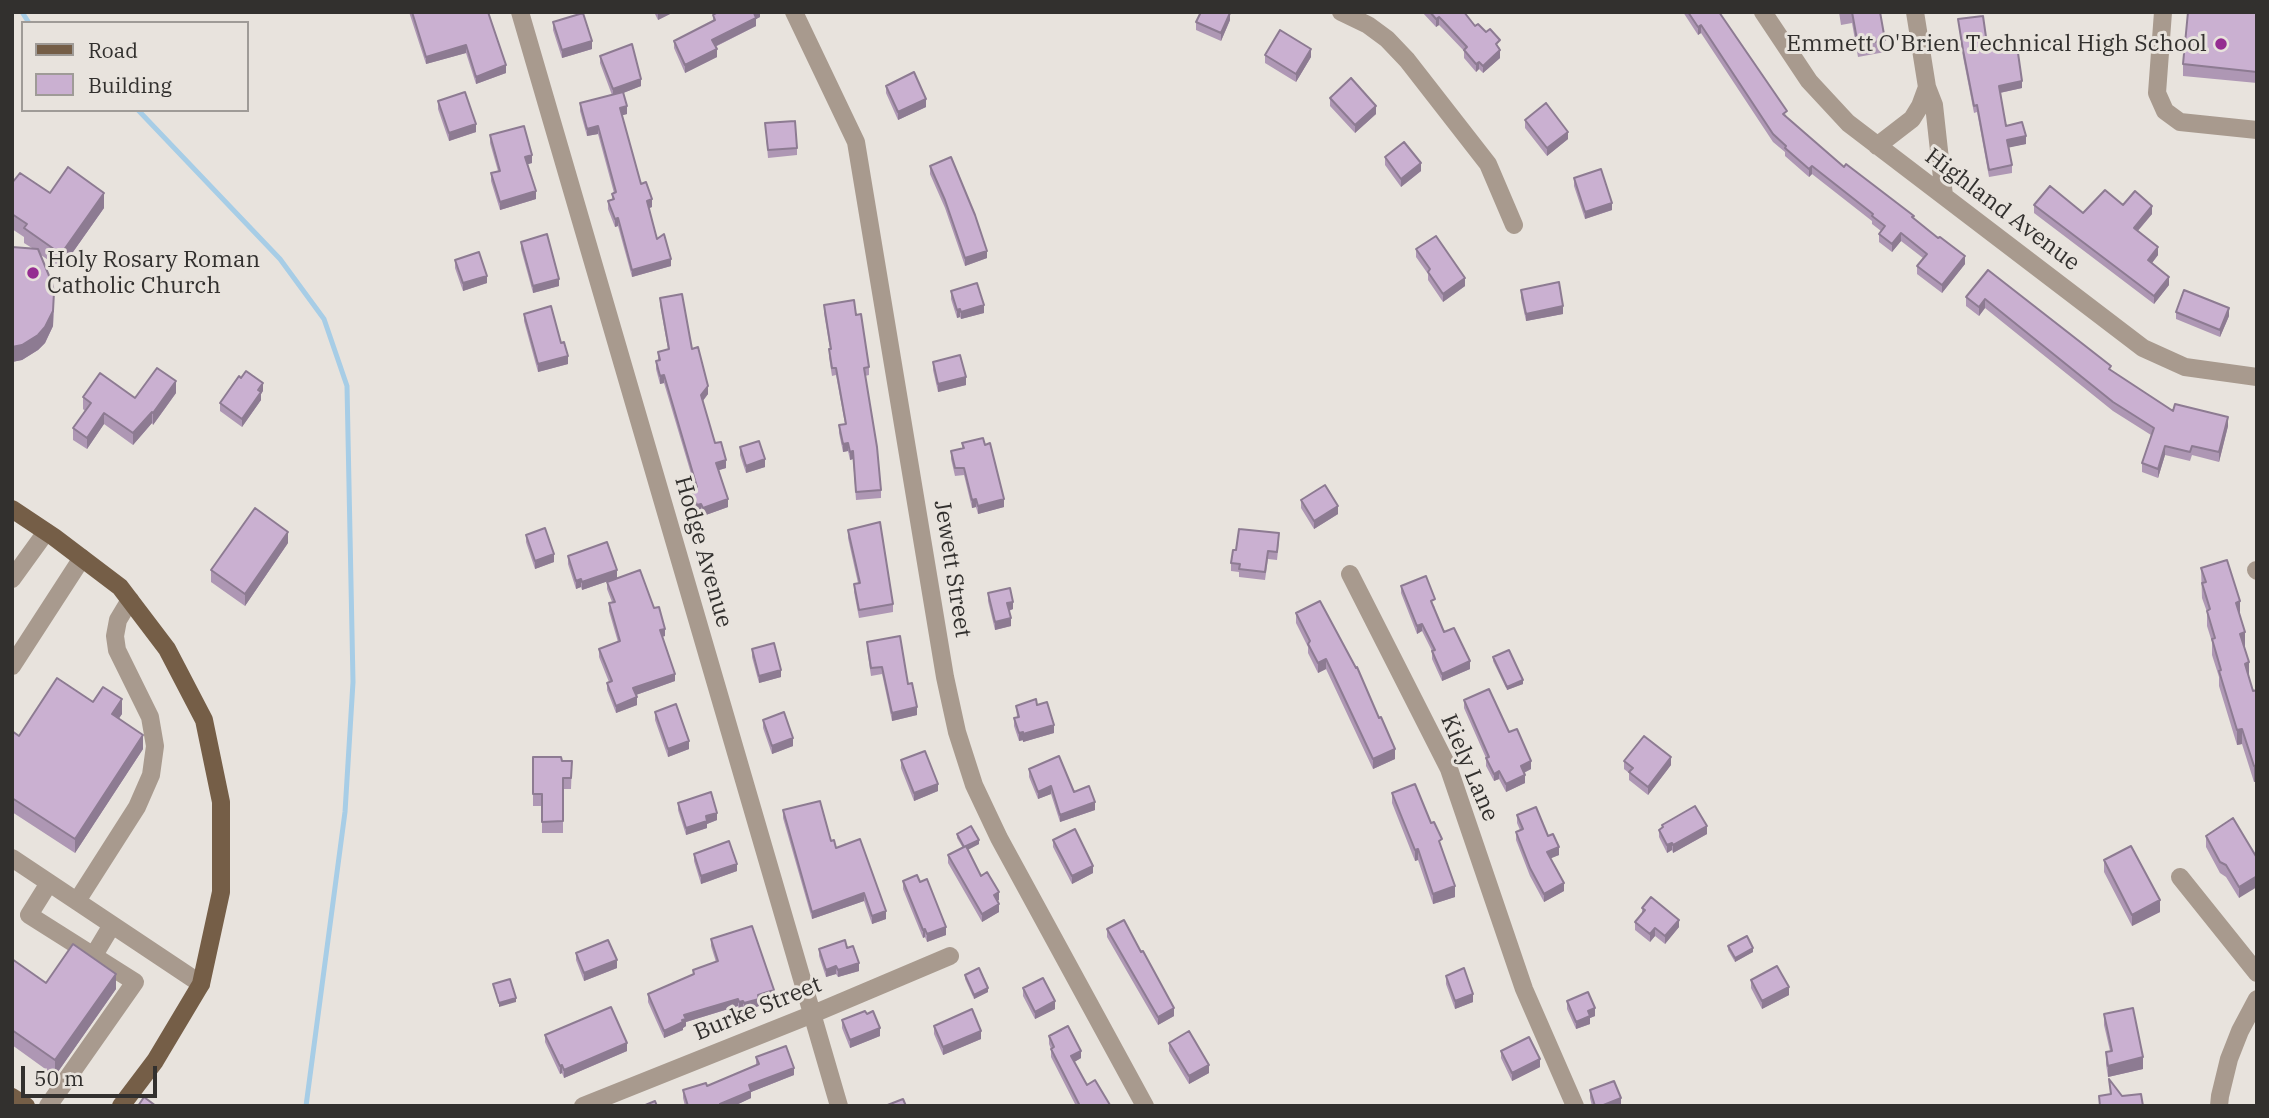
<!DOCTYPE html>
<html>
<head>
<meta charset="utf-8">
<style>
  body { margin:0 }
  #map { position:relative; width:2269px; height:1118px; overflow:hidden; background:#e8e3dd; font-family:"IBM Plex Serif",serif }
  canvas { display:block }
  .frame { position:absolute; inset:0; border:14px solid #32302e; pointer-events:none }
  .legend { position:absolute; left:21px; top:21px; width:228px; height:91px; box-sizing:border-box; background:#e8e3dd; border:2px solid #9f9b97; margin:0; padding:9px 12px; list-style:none; font-size:21px; color:#32302e }
  .legend li { display:flex; align-items:center; gap:14px; height:35px }
  .legend b { width:35px; border:2px solid #9f9b97 }
  .scale { position:absolute; left:21px; top:1066px; width:136px; height:32px; box-sizing:border-box; border:4px solid #32302e; border-top:0; padding-left:9px; font-size:21px; line-height:24px; white-space:nowrap; color:#32302e; -webkit-text-stroke:5px #e8e3dd; paint-order:stroke }
</style>
</head>
<body>
<div id="map">
<canvas width="2269" height="1118"></canvas>
<div class="frame"></div>
<ul class="legend">
<li><b style="height:9px;background:#755e47"></b>Road</li>
<li><b style="height:19px;background:#cab0d1"></b>Building</li>
</ul>
<div class="scale">50 m</div>
</div>
<script>
const c = document.querySelector('canvas').getContext('2d');
c.lineJoin = 'round';
const shape = rows => new Path2D(rows.map(r => 'M' + r).join(''));
function strokePath(path, color, width, dash) { c.strokeStyle = color; c.lineWidth = width; c.lineCap = dash ? 'butt' : 'round'; c.setLineDash(dash || []); c.stroke(path); }
function fillPath(path, color) { c.fillStyle = color; c.fill(path, 'evenodd'); }
function write(font, color, halo, rows, align = 'center') {
  c.font = font + ' "IBM Plex Serif",serif'; c.lineWidth = 6; c.setLineDash([]); c.textBaseline = 'middle'; c.strokeStyle = halo; c.fillStyle = color; for (const [text, x, y, turn = 0] of rows) {
    c.save(); c.translate(x, y); c.rotate((+turn || 0) * Math.PI / 180); c.textAlign = isNaN(turn) ? turn : align; if (halo) c.strokeText(text, 0, 0); c.fillText(text, 0, 0); c.restore();
  }
}
strokePath(shape([
  [22,12,29,23],
  [138,110,280,259,324,319,347,386,353,682,345,812,306,1106]
]), '#a7cde6', 5);
strokePath(shape([
  [520,12,839,1106],
  [794,12,856,142,945,677,957,732,974,785,999,838,1145,1106],
  [1341,12,1368,25,1387,39,1407,60,1488,164,1514,225],
  [1763,12,1809,81,1848,123,2143,348,2185,367,2257,377],
  [1915,12,1927,87,1934,105,1944,196],
  [2163,12,2157,93,2165,111,2180,122,2257,130],
  [1877,146,1912,119,1920,106,1927,87],
  [2256,570,2257,571],
  [1350,574,1449,769,1524,989,1575,1106],
  [12,579,46,532],
  [12,666,82,558],
  [12,858,201,984],
  [2180,877,2257,973],
  [77,901,137,807,151,775,155,746,150,717,117,650,115,636,118,620,130,600],
  [94,955,112,925],
  [48,1106,135,982,29,915,49,883],
  [583,1106,813,1014,950,956],
  [2219,1106,2220,1096,2229,1059,2240,1031,2257,999]
]), '#a89a8e', 18);
strokePath(shape([
  [12,509,54,537,120,587,167,649,204,720,221,802,221,892,201,984,155,1061,121,1106],
  [12,1097,26,1106]
]), '#755e47', 18);
fillPath(shape([
  [409,12,488,12,506,73,476,84,466,53,426,64],
  [654,12,674,12,658,20],
  [716,12,760,12,760,17,756,19,756,26,715,47,717,57,685,73,674,48,674,41,713,21,713,15],
  [1422,12,1464,12,1475,26,1500,48,1500,58,1483,73,1479,69,1476,72,1464,58,1464,51,1443,29,1439,25,1436,27],
  [1683,12,1719,12,1787,117,1844,167,1914,219,1965,264,1942,293,1917,274,1917,266,1923,258,1901,241,1892,252,1879,242,1879,234,1881,231,1872,224,1872,221,1812,174,1809,177,1785,156,1785,152,1773,142,1701,33,1698,35],
  [1839,12,1880,12,1885,40,1885,52,1858,57,1852,23,1841,25],
  [2257,12,2257,83,2183,76,2183,64],
  [1958,19,1987,44,2022,88,2000,93,2006,126,2026,144,2009,147,2012,165,2012,173,1989,177,1977,112,1974,113,1963,57],
  [1230,20,1221,41,1196,30,1196,22],
  [553,22,592,49,562,58,553,30],
  [1265,55,1311,57,1296,82,1265,63],
  [600,56,641,86,623,93,627,114,622,115,641,184,652,207,649,208,657,239,671,266,632,277,618,226,615,227,608,209,608,201,612,200,612,194,614,193,598,134,587,136,580,111,580,103,612,95,600,63],
  [886,86,926,107,898,120,886,93],
  [1330,98,1376,114,1355,133,1330,106],
  [438,101,476,132,449,141,438,109],
  [1525,120,1568,139,1547,156,1525,128],
  [765,123,797,148,797,155,768,158],
  [490,135,532,163,528,164,536,199,500,210,491,181,491,173,498,171,490,143],
  [1385,157,1421,171,1401,187,1385,165],
  [930,166,987,258,965,266,945,208,930,174],
  [1574,178,1612,210,1585,219,1574,186],
  [12,183,104,208,61,269,41,255,54,307,53,326,45,343,38,350,22,360,12,362,12,247,32,248,24,243,24,237,12,229],
  [2034,205,2083,213,2123,205,2152,214,2138,231,2158,255,2152,263,2169,285,2154,304,2034,213],
  [521,242,559,286,533,293,521,249],
  [1416,249,1465,286,1443,302,1428,280,1428,274,1416,257],
  [455,260,487,283,463,291,455,268],
  [1988,270,2111,370,2173,411,2228,426,2219,462,2192,455,2190,461,2165,455,2158,478,2142,472,2142,463,2151,435,2113,411,1985,308,1979,316,1966,306,1966,297],
  [1521,290,1563,314,1526,321,1521,298],
  [951,291,984,313,961,319,960,317,957,318,951,299],
  [660,298,692,349,708,394,703,401,715,443,726,468,719,470,728,507,703,516,701,512,697,513,692,500,692,492,695,491,695,487,664,383,660,384,656,369,656,361,658,361,658,352,668,349,660,305],
  [824,305,856,315,869,367,869,375,865,376,881,490,881,498,856,500,853,459,850,460,848,451,843,452,839,433,839,425,845,424,836,375,832,376,829,357,830,349,824,313],
  [2176,312,2229,316,2220,337,2176,319],
  [524,314,561,343,568,364,538,372,524,321],
  [933,362,966,385,938,392,933,370],
  [263,391,261,394,261,400,242,427,220,411,220,403],
  [176,393,153,425,152,423,133,445,104,424,87,449,73,440,73,428,85,411,83,409,83,397,135,398],
  [962,443,1004,507,978,514,976,507,972,508,964,475,955,476,951,459,951,451,962,448],
  [740,447,765,467,746,473,740,455],
  [1301,500,1338,514,1314,529,1301,508],
  [848,530,893,604,893,612,859,618,854,592,854,584,858,583,848,538],
  [526,535,554,562,535,569,526,542],
  [1279,541,1277,560,1268,559,1265,580,1239,577,1239,572,1231,571,1231,563,1236,550],
  [288,543,245,606,211,582,211,570],
  [568,556,617,578,582,590,581,587,576,589,568,564],
  [2201,568,2240,616,2249,677,2253,691,2257,690,2257,781,2254,782,2242,744,2237,745,2219,686,2219,677,2212,655,2212,642,2207,626,2207,612,2202,598],
  [607,582,654,608,665,636,662,637,675,681,636,695,637,705,616,713,607,690,607,683,609,682,599,657,599,649,618,642,609,611,609,603,612,602,607,589],
  [1401,586,1435,607,1434,608,1444,632,1470,669,1442,681,1432,659,1432,651,1422,631,1417,634,1401,593],
  [988,593,1013,609,1009,611,1011,626,995,630,988,601],
  [1296,613,1379,718,1395,759,1373,769,1326,669,1318,673,1308,653,1308,647,1296,623],
  [867,642,908,684,917,715,892,721,882,674,871,676,867,649],
  [752,649,781,677,759,683,752,657],
  [1493,657,1523,684,1507,690,1493,661],
  [1464,700,1509,732,1531,769,1524,773,1525,783,1506,792,1499,779,1494,781,1486,766,1486,758,1464,708],
  [93,702,122,714,118,719,143,749,75,853,12,812,12,731,19,736],
  [1037,705,1054,733,1023,742,1023,740,1019,741,1014,726,1014,718,1017,717,1016,706],
  [655,712,689,749,668,757,655,720],
  [763,720,793,746,772,754,763,728],
  [533,757,572,761,571,789,563,789,563,833,542,833,542,806,533,806],
  [901,760,938,791,914,801,901,768],
  [1624,761,1671,765,1648,795,1629,780,1629,773,1624,769],
  [1029,769,1095,810,1060,822,1051,794,1038,799,1029,777],
  [1392,793,1431,823,1442,848,1455,897,1433,904,1418,860,1415,861,1392,803],
  [678,803,717,820,707,824,707,828,686,835,678,810],
  [783,810,831,841,886,919,872,924,864,901,812,919,783,818],
  [1517,815,1548,836,1559,855,1550,858,1564,891,1544,902,1530,876,1516,840,1516,832,1520,830,1517,823],
  [1662,825,1707,834,1673,853,1672,850,1667,853,1659,837,1659,830,1662,828],
  [957,834,979,844,968,850,981,876,999,900,997,901,999,912,982,922,948,863,948,855,963,848,957,838],
  [2206,836,2257,858,2239,898,2226,877,2220,873,2206,847],
  [1053,840,1093,873,1072,884,1053,847],
  [694,854,737,871,701,884,694,861],
  [2104,860,2160,912,2132,926,2104,872],
  [903,881,946,935,927,942,925,937,923,938,903,889],
  [1642,908,1679,927,1665,944,1655,936,1650,942,1635,930,1635,922,1642,914],
  [1107,929,1174,1016,1158,1025,1107,937],
  [711,939,774,998,759,1003,759,1006,744,1011,743,1009,739,1010,738,1006,686,1022,686,1026,683,1028,683,1030,664,1038,648,1002,648,994,693,975,693,970,716,962,711,946],
  [1728,946,1753,952,1735,962,1728,950],
  [847,948,859,971,838,977,836,974,826,977,819,956,819,949],
  [576,953,617,968,584,981,576,960],
  [12,959,46,983,116,989,55,1076,12,1045],
  [965,975,988,992,974,999,965,979],
  [1446,976,1473,1002,1455,1009,1446,984],
  [1751,980,1789,995,1762,1009,1751,988],
  [1023,988,1055,1009,1035,1019,1023,996],
  [1567,1001,1595,1016,1590,1018,1590,1024,1576,1029,1567,1009],
  [867,1014,880,1036,850,1048,842,1028,842,1020],
  [2104,1014,2143,1069,2108,1077,2106,1064,2106,1052,2110,1051,2104,1025],
  [934,1026,981,1039,943,1055,934,1034],
  [545,1035,627,1051,564,1078,562,1073,560,1074,545,1042],
  [1049,1036,1081,1058,1074,1062,1087,1085,1110,1106,1076,1106,1051,1057,1051,1049,1049,1044],
  [1169,1043,1209,1073,1189,1084,1169,1051],
  [1501,1051,1540,1067,1512,1081,1501,1058],
  [756,1057,794,1075,751,1092,751,1098,734,1106,685,1106,683,1098,683,1090,707,1086,756,1065],
  [1590,1090,1621,1106,1592,1106,1590,1098]
]), '#ae97b4');
fillPath(shape([
  [658,12,674,12,658,20],
  [755,12,760,12,760,17,756,19,756,26,712,48,712,40],
  [1230,13,1230,20,1221,41,1221,33],
  [1439,17,1439,25,1436,27,1436,19],
  [1701,25,1701,33,1698,35,1698,27],
  [592,41,592,49,562,58,562,50],
  [466,45,466,53,426,64,426,57],
  [717,49,717,57,685,73,685,65],
  [1311,49,1311,57,1296,82,1296,74],
  [1500,50,1500,58,1483,73,1483,66],
  [1479,62,1479,69,1476,72,1476,64],
  [506,65,506,73,476,84,476,77],
  [641,79,641,86,613,97,613,89],
  [2022,81,2022,88,1999,93,1999,86],
  [926,99,926,107,898,120,898,112],
  [627,106,627,114,620,116,620,108],
  [1376,106,1376,114,1355,133,1355,125],
  [476,124,476,132,449,141,449,133],
  [598,126,598,134,587,136,587,129],
  [1568,132,1568,139,1547,156,1547,148],
  [2026,136,2026,144,2007,148,2007,140],
  [532,155,532,163,525,165,525,157],
  [1421,163,1421,171,1401,187,1401,179],
  [1812,166,1812,174,1809,177,1809,169],
  [536,191,536,199,500,210,500,202],
  [104,193,104,208,61,269,61,254],
  [652,199,652,207,647,209,647,201],
  [1612,203,1612,210,1585,219,1585,212],
  [2152,206,2152,214,2134,235,2134,228],
  [618,218,618,226,615,227,615,219],
  [1901,233,1901,241,1892,252,1892,244],
  [2158,247,2158,255,2148,268,2148,260],
  [987,251,987,258,965,266,965,258],
  [1965,256,1965,264,1942,293,1942,285],
  [671,259,671,266,632,277,632,270],
  [487,276,487,283,463,291,463,283],
  [2169,277,2169,285,2154,304,2154,296],
  [1465,278,1465,286,1443,302,1443,294],
  [559,279,559,286,533,293,533,286],
  [54,292,53,326,45,343,38,350,22,360,12,362,12,347],
  [1985,299,1985,308,1979,316,1979,307],
  [984,305,984,313,961,319,961,312],
  [1563,306,1563,314,1526,321,1526,314],
  [2229,308,2229,316,2220,337,2220,330],
  [960,309,960,317,957,318,957,310],
  [568,356,568,364,538,372,538,364],
  [664,375,664,383,660,384,660,376],
  [966,377,966,385,938,392,938,384],
  [176,381,176,393,153,425,153,413],
  [263,383,263,391,261,394,261,400,242,427,242,419],
  [708,386,708,394,701,403,701,395],
  [152,412,152,423,133,445,133,433],
  [104,413,104,424,87,449,87,438],
  [2228,417,2228,426,2219,462,2219,452],
  [848,443,848,451,843,452,843,444],
  [2165,446,2165,455,2158,478,2158,469],
  [853,451,853,459,850,460,850,452],
  [765,459,765,467,746,473,746,466],
  [726,460,726,468,716,471,716,463],
  [728,499,728,507,703,516,703,508],
  [976,499,976,507,972,508,972,500],
  [1004,499,1004,507,978,514,978,506],
  [701,504,701,512,697,513,697,505],
  [1338,506,1338,514,1314,529,1314,521],
  [288,532,288,543,245,606,245,594],
  [554,554,554,562,535,569,535,561],
  [617,570,617,578,582,590,582,582],
  [581,579,581,587,576,589,576,581],
  [2240,601,2240,617,2236,603],
  [1013,602,1013,609,1007,611,1007,603],
  [1011,618,1011,626,995,630,995,622],
  [1422,624,1422,631,1417,634,1417,626],
  [665,629,665,636,660,637,660,630],
  [2245,632,2245,647,2240,649,2240,634],
  [1326,659,1326,669,1318,673,1318,663],
  [1470,661,1470,669,1442,681,1442,674],
  [2249,662,2249,677,2245,664],
  [781,670,781,677,759,683,759,676],
  [675,674,675,681,633,696,633,688],
  [1523,680,1523,684,1507,690,1507,687],
  [637,697,637,705,616,713,616,706],
  [122,699,122,714,112,729,112,714],
  [917,707,917,715,892,721,892,713],
  [1054,725,1054,733,1023,742,1023,734],
  [2242,729,2242,744,2237,745,2237,730],
  [1023,732,1023,740,1019,741,1019,733],
  [143,735,143,749,75,853,75,839],
  [793,738,793,746,772,754,772,746],
  [689,741,689,749,668,757,668,749],
  [1395,749,1395,759,1373,769,1373,759],
  [1671,757,1671,765,1648,795,1648,787],
  [1531,761,1531,769,1521,774,1521,766],
  [2254,766,2257,766,2257,781,2254,782],
  [1499,771,1499,779,1494,781,1494,774],
  [1525,775,1525,783,1506,792,1506,784],
  [938,784,938,791,914,801,914,793],
  [1051,786,1051,794,1038,799,1038,792],
  [1095,802,1095,810,1060,822,1060,815],
  [717,813,717,820,707,824,707,828,686,835,686,828,706,816],
  [1707,826,1707,834,1673,853,1673,845],
  [979,840,979,844,965,851,965,848],
  [1672,843,1672,850,1667,853,1667,845],
  [1559,847,1559,855,1547,860,1547,852],
  [1418,849,1418,860,1415,861,1415,850],
  [737,864,737,871,701,884,701,876],
  [1093,866,1093,873,1072,884,1072,876],
  [2257,876,2257,887,2239,898,2239,887],
  [1564,883,1564,891,1544,902,1544,894],
  [1455,886,1455,897,1433,904,1433,894],
  [999,892,999,900,994,903,994,895],
  [864,893,864,901,812,919,812,912],
  [2160,900,2160,912,2132,926,2132,915],
  [999,904,999,912,982,922,982,914],
  [886,911,886,919,872,924,872,916],
  [1679,920,1679,927,1665,944,1665,936],
  [946,927,946,935,927,942,927,934],
  [1655,928,1655,936,1650,942,1650,934],
  [925,929,925,937,923,938,923,930],
  [1753,948,1753,952,1735,962,1735,958],
  [617,960,617,968,584,981,584,973],
  [859,963,859,971,838,977,838,970],
  [836,966,836,974,826,977,826,970],
  [116,974,116,989,55,1076,55,1060],
  [1789,987,1789,995,1762,1009,1762,1001],
  [988,988,988,992,974,999,974,995],
  [774,990,774,998,759,1003,759,1006,744,1011,744,1003,758,995],
  [1473,994,1473,1002,1455,1009,1455,1001],
  [516,998,516,1002,499,1007,499,1003],
  [738,999,738,1006,686,1022,686,1026,683,1028,683,1030,664,1038,664,1031,684,1015],
  [743,1001,743,1009,739,1010,739,1002],
  [1055,1001,1055,1009,1035,1019,1035,1012],
  [1174,1008,1174,1016,1158,1025,1158,1017],
  [1595,1008,1595,1016,1590,1018,1590,1024,1576,1029,1576,1022,1588,1011],
  [880,1028,880,1036,850,1048,850,1040],
  [981,1031,981,1039,943,1055,943,1047],
  [627,1043,627,1051,564,1078,564,1070],
  [1081,1051,1081,1058,1071,1064,1071,1056],
  [2143,1057,2143,1069,2108,1077,2108,1066],
  [1540,1059,1540,1067,1512,1081,1512,1073],
  [562,1065,562,1073,560,1074,560,1066],
  [1209,1065,1209,1073,1189,1084,1189,1076],
  [794,1068,794,1075,751,1092,751,1098,734,1106,720,1106,720,1104,749,1085],
  [1621,1098,1621,1106,1601,1106]
]), '#8d7b92');
const building = shape([
  [412,12,488,12,506,65,476,77,466,45,426,57,412,12],
  [718,12,755,12,754,13,756,18,712,40,717,49,685,65,674,41,715,20,713,15,718,12],
  [1201,12,1229,12,1230,13,1221,33,1196,22,1201,12],
  [1430,12,1464,12,1475,26,1478,24,1486,32,1490,29,1500,40,1496,44,1500,50,1483,66,1479,62,1476,64,1464,50,1467,47,1443,21,1439,17,1436,19,1430,12],
  [1688,12,1719,12,1787,111,1783,114,1844,167,1846,164,1914,216,1912,217,1938,238,1940,237,1965,256,1942,285,1917,266,1927,254,1901,233,1892,244,1879,234,1885,226,1872,216,1873,214,1812,166,1809,169,1785,148,1786,146,1773,134,1701,25,1698,27,1688,12],
  [1852,12,1880,12,1885,40,1858,45,1852,12],
  [2188,12,2257,12,2257,72,2183,64,2188,12],
  [583,13,592,41,562,50,553,22,583,13],
  [1983,16,1987,44,2016,39,2022,81,1999,86,2006,126,2022,122,2026,136,2007,140,2012,165,1989,170,1977,105,1974,106,1963,50,1958,19,1983,16],
  [1280,30,1311,49,1296,74,1265,55,1280,30],
  [632,44,641,79,613,89,600,56,632,44],
  [914,72,926,99,898,112,886,86,914,72],
  [1351,78,1376,106,1355,125,1330,98,1351,78],
  [465,92,476,124,449,133,438,101,465,92],
  [623,92,627,106,620,108,641,184,646,182,652,199,647,201,657,239,664,234,671,259,632,270,618,218,615,219,608,201,614,199,612,194,616,192,598,126,587,129,580,103,623,92],
  [1546,103,1568,132,1547,148,1525,120,1546,103],
  [795,121,797,148,768,150,765,123,795,121],
  [524,126,532,155,525,157,536,191,500,202,491,173,500,171,490,135,524,126],
  [1404,142,1421,163,1401,179,1385,157,1404,142],
  [951,157,975,215,987,251,965,258,945,200,930,166,951,157],
  [68,167,104,193,61,254,24,228,27,224,12,214,12,183,20,173,50,193,68,167],
  [1601,169,1612,203,1585,212,1574,178,1601,169],
  [2050,186,2083,213,2105,190,2123,205,2135,191,2152,206,2134,228,2158,247,2148,260,2169,277,2154,296,2034,205,2050,186],
  [547,234,559,279,533,286,521,242,547,234],
  [1436,236,1465,278,1443,294,1428,272,1430,269,1416,249,1436,236],
  [12,247,38,249,52,283,54,292,53,311,45,327,38,335,22,345,12,347,12,247],
  [479,252,487,276,463,283,455,260,479,252],
  [1988,270,2111,366,2109,369,2173,411,2175,404,2228,417,2219,452,2192,446,2190,452,2165,446,2158,469,2142,463,2154,428,2113,402,1985,299,1979,307,1966,297,1988,270],
  [1559,282,1563,306,1526,314,1521,290,1559,282],
  [977,283,984,305,961,312,960,309,957,310,951,291,977,283],
  [2184,290,2229,308,2220,330,2176,312,2184,290],
  [682,294,692,349,698,347,708,386,701,395,715,443,721,442,726,460,716,463,728,499,703,508,701,504,697,505,692,492,696,490,695,487,697,487,664,375,660,376,656,361,660,360,658,352,669,349,660,298,682,294],
  [854,300,856,315,861,314,864,334,869,367,864,368,877,447,881,490,856,492,853,451,850,452,848,443,843,444,839,425,846,424,836,368,832,368,829,349,831,349,824,305,854,300],
  [551,306,561,343,564,342,568,356,538,364,524,314,551,306],
  [960,355,966,377,938,384,933,362,960,355],
  [157,368,176,381,153,413,152,412,133,433,104,413,87,438,73,428,91,403,83,397,100,373,135,398,157,368],
  [246,371,263,383,258,390,261,392,242,419,220,403,239,376,241,378,246,371],
  [983,438,985,445,990,443,1004,499,978,506,976,499,972,500,964,468,955,468,951,451,964,448,962,443,983,438],
  [759,441,765,459,746,466,740,447,759,441],
  [1325,485,1338,506,1314,521,1301,500,1325,485],
  [255,508,288,532,245,594,211,570,255,508],
  [880,522,893,604,859,610,854,584,860,583,848,530,880,522],
  [545,528,554,554,535,561,526,535,545,528],
  [1239,529,1279,533,1277,552,1268,551,1265,572,1239,569,1240,564,1231,563,1233,550,1236,550,1239,529],
  [607,542,617,570,582,582,581,579,576,581,568,556,607,542],
  [2227,560,2240,601,2236,603,2245,632,2240,634,2249,662,2245,664,2253,691,2257,690,2257,766,2254,766,2242,729,2237,730,2219,671,2221,670,2212,639,2215,638,2207,611,2210,609,2202,583,2206,582,2201,568,2227,560],
  [640,570,654,608,659,607,665,629,660,630,675,674,633,688,637,697,616,706,607,683,612,681,599,649,620,641,609,603,615,602,607,582,640,570],
  [1426,576,1435,599,1431,601,1444,632,1454,628,1470,661,1442,674,1432,651,1435,650,1422,624,1417,626,1401,586,1426,576],
  [1010,588,1013,602,1007,603,1011,618,995,622,988,593,1010,588],
  [1320,601,1356,668,1357,667,1379,718,1381,717,1395,749,1373,759,1326,659,1318,663,1308,644,1310,641,1296,613,1320,601],
  [900,636,908,684,912,683,917,707,892,713,882,667,871,668,867,642,900,636],
  [774,643,781,670,759,676,752,649,774,643],
  [1509,650,1523,680,1507,687,1493,657,1509,650],
  [57,678,93,702,103,687,122,699,112,714,143,735,75,839,12,798,12,731,19,736,57,678],
  [1489,689,1509,732,1517,729,1531,761,1521,766,1525,775,1506,784,1499,771,1494,774,1486,758,1489,757,1464,700,1489,689],
  [1036,699,1037,705,1047,702,1054,725,1023,734,1023,732,1019,733,1014,718,1019,717,1016,706,1036,699],
  [676,704,689,741,668,749,655,712,676,704],
  [784,712,793,738,772,746,763,720,784,712],
  [1644,736,1671,757,1648,787,1629,772,1633,768,1624,761,1644,736],
  [925,751,938,784,914,793,901,760,925,751],
  [1059,756,1074,792,1089,786,1095,802,1060,815,1051,786,1038,792,1029,769,1059,756],
  [533,757,561,757,562,761,572,761,571,778,563,778,563,821,542,822,542,794,533,794,533,757],
  [1415,784,1431,823,1434,822,1442,839,1439,841,1455,886,1433,894,1418,849,1415,850,1392,793,1415,784],
  [711,792,717,813,706,816,707,821,686,828,678,803,711,792],
  [820,801,831,841,834,840,836,848,860,839,886,911,872,916,864,893,812,912,783,810,820,801],
  [1695,806,1707,826,1673,845,1672,843,1667,845,1659,830,1663,827,1662,825,1695,806],
  [1536,807,1548,836,1553,834,1559,847,1547,852,1564,883,1544,894,1530,868,1516,832,1523,829,1517,815,1536,807],
  [2233,818,2257,858,2257,876,2239,887,2226,865,2220,862,2206,836,2233,818],
  [971,826,979,840,964,847,957,834,971,826],
  [1075,829,1093,866,1072,876,1053,840,1075,829],
  [729,841,737,864,701,876,694,854,729,841],
  [966,846,981,876,987,872,999,892,994,895,999,904,982,914,948,855,966,846],
  [2131,846,2160,900,2132,915,2104,860,2131,846],
  [917,875,920,882,927,879,946,927,927,934,925,929,923,930,903,881,917,875],
  [1651,897,1679,920,1665,936,1655,928,1650,934,1635,922,1645,910,1642,908,1651,897],
  [1124,920,1141,952,1143,951,1174,1008,1158,1017,1107,929,1124,920],
  [752,926,774,990,758,995,759,999,744,1003,743,1001,739,1002,738,999,684,1015,686,1019,682,1020,683,1022,664,1031,648,994,694,974,693,970,718,961,711,939,752,926],
  [1747,936,1753,948,1735,958,1728,946,1747,936],
  [608,940,617,960,584,973,576,953,608,940],
  [845,940,847,948,853,946,859,963,838,970,836,966,826,970,819,949,845,940],
  [73,944,116,974,55,1060,12,1030,12,959,46,983,73,944],
  [1777,966,1789,987,1762,1001,1751,980,1777,966],
  [979,968,988,988,974,995,965,975,979,968],
  [1464,968,1473,994,1455,1001,1446,976,1464,968],
  [1043,978,1055,1001,1035,1012,1023,988,1043,978],
  [510,979,516,998,499,1003,493,984,510,979],
  [1588,992,1595,1008,1588,1011,1590,1016,1576,1022,1567,1001,1588,992],
  [611,1007,627,1043,564,1070,562,1065,560,1066,545,1035,611,1007],
  [2133,1008,2143,1057,2108,1066,2106,1052,2112,1051,2104,1014,2133,1008],
  [972,1009,981,1031,943,1047,934,1026,972,1009],
  [865,1011,867,1014,873,1011,880,1028,850,1040,842,1020,865,1011],
  [1068,1026,1081,1051,1071,1056,1087,1085,1095,1080,1110,1105,1109,1106,1080,1106,1051,1049,1054,1047,1049,1036,1068,1026],
  [1189,1031,1209,1065,1189,1076,1169,1043,1189,1031],
  [1529,1037,1540,1059,1512,1073,1501,1051,1529,1037],
  [786,1046,794,1068,749,1085,751,1091,720,1104,720,1106,688,1106,683,1090,706,1083,707,1086,759,1064,756,1057,786,1046],
  [2109,1079,2122,1096,2141,1094,2143,1106,2100,1106,2099,1096,2111,1094,2109,1079],
  [1614,1081,1621,1098,1601,1106,1595,1106,1590,1090,1614,1081],
  [144,1097,156,1106,138,1106,144,1097],
  [903,1099,906,1106,885,1106,903,1099],
  [655,1101,657,1106,643,1106,655,1101]
]);
fillPath(building, '#cab0d1');
strokePath(building, '#8d7b92', 2);
for (const [x, y, r, color] of [
  [2221,44,7,"#952d91"],
  [33,273,7,"#952d91"]
]) { const dot = new Path2D(); dot.arc(x, y, r, 0, 2 * Math.PI); c.fillStyle = color; c.fill(dot); strokePath(dot, '#e8e3dd', 2.5); }
write('23px', '#32302e', '#e8e3dd', [
  ["Emmett O'Brien Technical High School",2207,44],
  ["Holy Rosary Roman",47,260,"left"],
  ["Catholic Church",47,286,"left"]
], 'right');
write('23px', '#32302e', '#e8e3dd', [
  ["Highland Avenue",2002,210,37],
  ["Hodge Avenue",703,552,74],
  ["Jewett Street",952,569,81],
  ["Kiely Lane",1469,768,67],
  ["Burke Street",758,1009,-22]
]);
</script>
</body>
</html>
